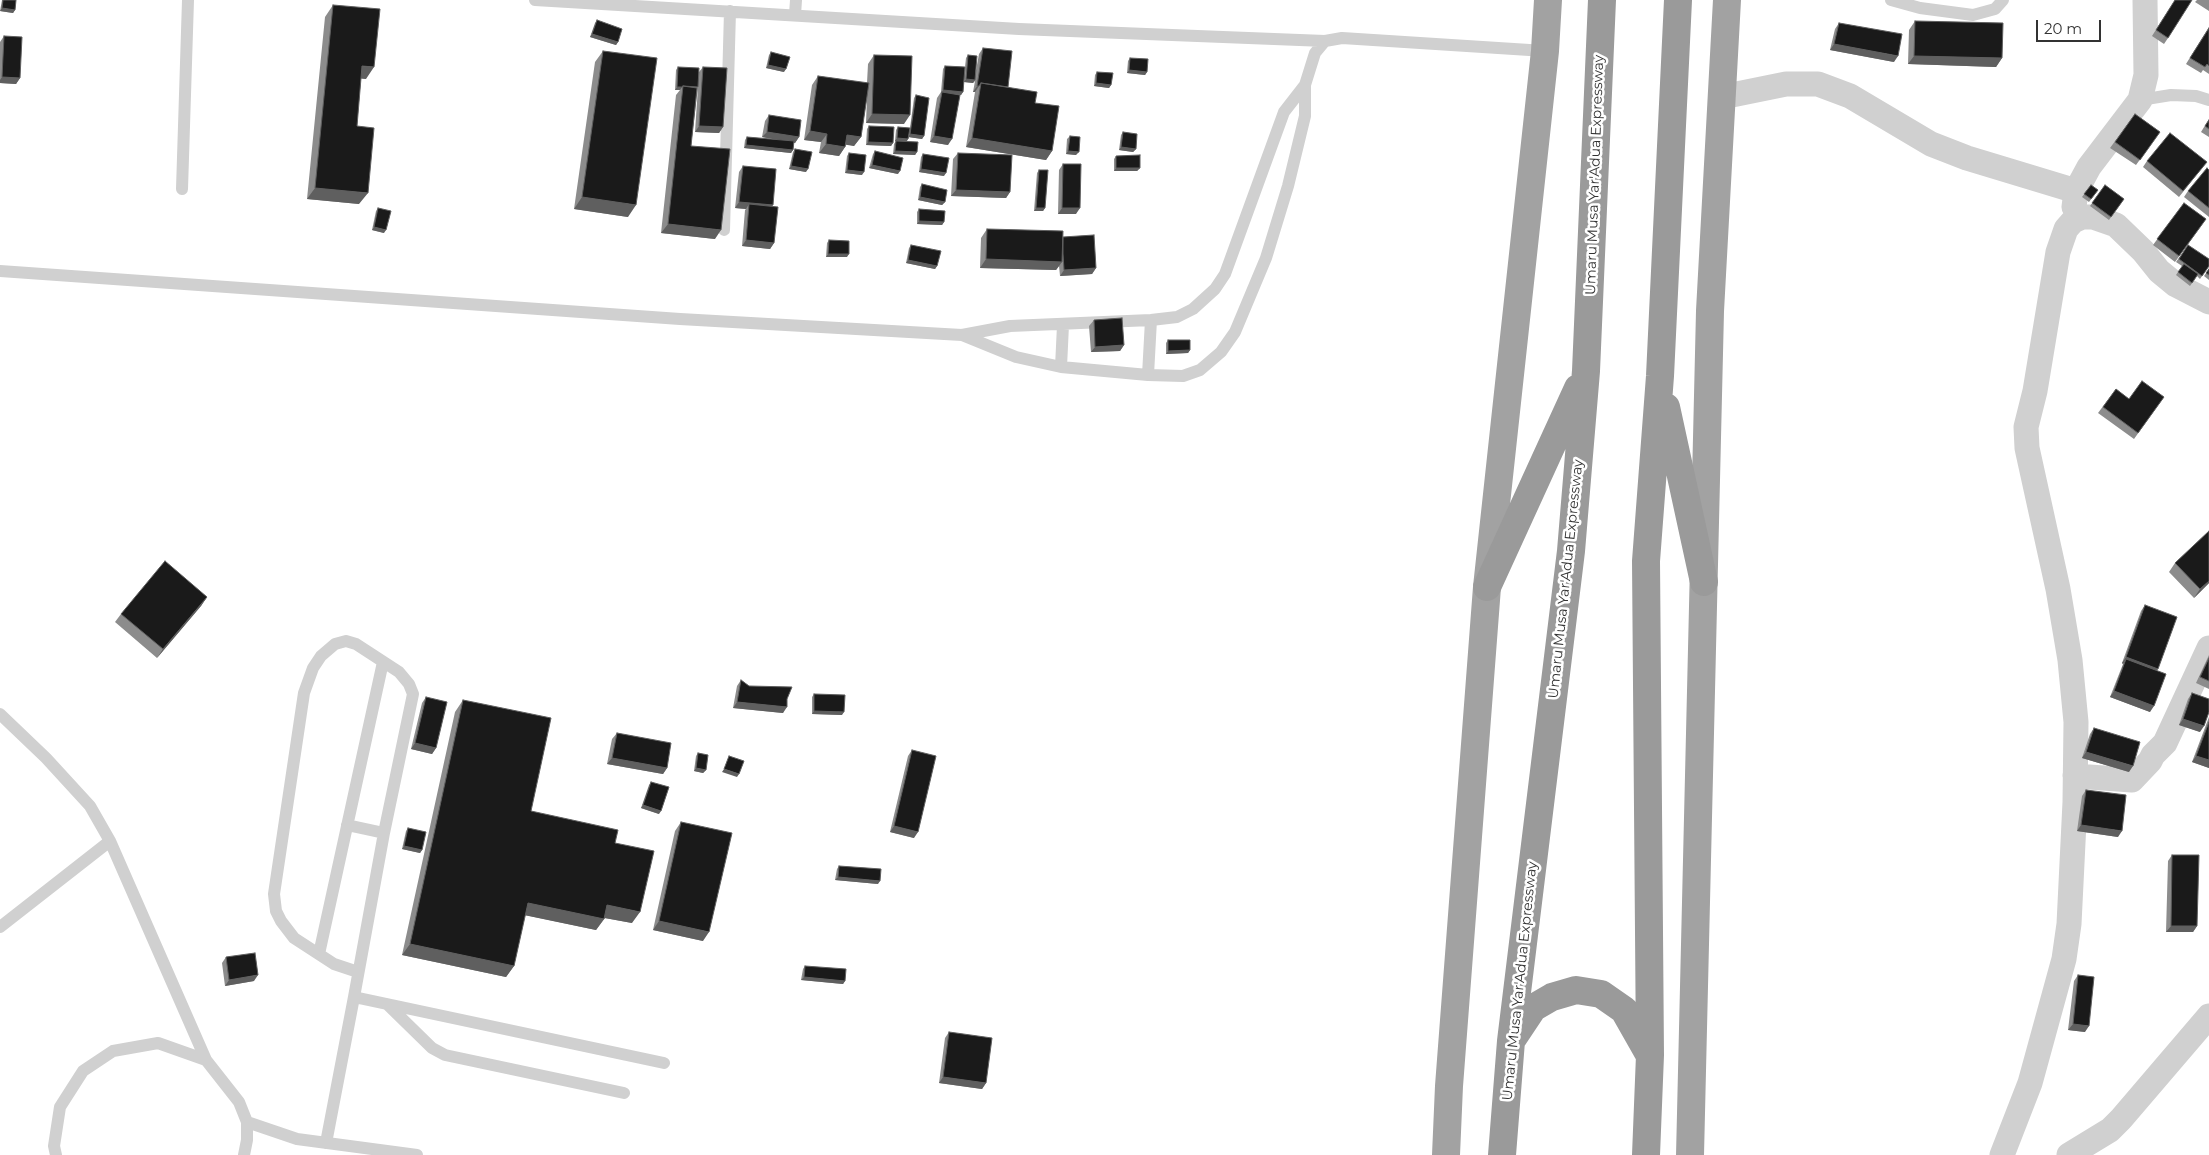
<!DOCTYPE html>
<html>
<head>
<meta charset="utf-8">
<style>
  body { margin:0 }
  #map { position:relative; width:2209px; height:1155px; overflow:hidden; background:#fff; font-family:Montserrat,sans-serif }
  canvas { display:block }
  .scale { position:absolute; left:2036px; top:20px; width:65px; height:22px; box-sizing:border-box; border:2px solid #333; border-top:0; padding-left:6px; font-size:15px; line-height:18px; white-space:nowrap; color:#333; -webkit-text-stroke:4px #fff; paint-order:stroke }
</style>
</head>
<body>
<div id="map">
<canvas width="2209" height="1155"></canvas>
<div class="scale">20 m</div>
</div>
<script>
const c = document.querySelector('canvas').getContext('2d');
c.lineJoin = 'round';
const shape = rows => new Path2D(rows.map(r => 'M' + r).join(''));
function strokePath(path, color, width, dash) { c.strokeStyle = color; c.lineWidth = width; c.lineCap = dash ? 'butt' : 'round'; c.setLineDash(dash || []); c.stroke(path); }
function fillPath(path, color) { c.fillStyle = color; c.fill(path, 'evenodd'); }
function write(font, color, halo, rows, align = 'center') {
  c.font = font + ' Montserrat,sans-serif'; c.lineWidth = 5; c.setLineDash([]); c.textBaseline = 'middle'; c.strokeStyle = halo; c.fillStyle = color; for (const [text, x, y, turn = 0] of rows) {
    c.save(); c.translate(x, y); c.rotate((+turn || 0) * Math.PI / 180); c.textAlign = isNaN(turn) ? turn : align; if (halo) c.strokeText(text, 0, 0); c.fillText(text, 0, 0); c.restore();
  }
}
strokePath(shape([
  [535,0,1019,29,1325,41],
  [1891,0,1920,8,1973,15,1995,9,2003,0],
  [795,15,796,0],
  [2140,100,2171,95,2196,96,2209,100],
  [182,189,188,0],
  [724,230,730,11],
  [0,271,680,319,962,335,1010,326,1151,320,1177,317,1193,309,1215,289,1225,274,1284,112,1305,85],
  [962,335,1016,357,1061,367,1148,375,1183,376,1200,370,1221,352,1235,332,1266,258,1288,186,1305,116,1305,85,1315,53,1325,41,1342,38,1545,51],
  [1061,367,1063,325],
  [1148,375,1151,320],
  [0,714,46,758,90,806,110,841,206,1060],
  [347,825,384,833],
  [0,927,110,841],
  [319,954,383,662],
  [354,997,664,1063],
  [387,1004,432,1048,445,1055,624,1093],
  [247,1122,297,1139,417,1155],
  [326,1143,354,997,384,833,413,694,409,684,399,672,356,644,346,641,335,644,321,656,313,668,304,693,274,894,276,911,281,921,294,938,334,964,358,972],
  [56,1155,54,1146,60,1107,83,1071,113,1051,158,1043,206,1060,239,1102,247,1122,247,1140,244,1155]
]), '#d0d0d0', 12);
strokePath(shape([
  [1722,97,1786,84,1818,84,1850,96,1931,144,1967,158,2076,191],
  [2074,207,2076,191,2089,167,2140,100,2146,75,2145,0],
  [2075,776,2132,780,2150,761,2153,755,2165,743,2209,648],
  [2002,1155,2030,1083,2064,959,2069,924,2075,802,2076,722,2070,660,2058,589,2027,448,2026,427,2035,391,2058,252,2066,229,2073,221,2082,217,2093,217,2116,225,2143,251,2159,271,2176,285,2209,302],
  [2069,1155,2110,1130,2121,1119,2209,1016]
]), '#d0d0d0', 25);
strokePath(shape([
  [1446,1155,1449,1086,1487,587,1545,51,1548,0],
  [1690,1155,1710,311,1727,0]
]), '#a2a2a2', 28);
strokePath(shape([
  [1666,407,1704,582],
  [1487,587,1578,388],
  [1513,1038,1533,1008,1552,997,1576,990,1601,994,1624,1010,1649,1054],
  [1502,1155,1511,1041,1571,551,1586,371,1602,0],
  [1646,1155,1650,1055,1646,561,1660,376,1678,0]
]), '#9a9a9a', 28);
fillPath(shape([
  [2,0,16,0,15,10,13,13,0,11],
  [2175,0,2168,38,2164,44,2152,36],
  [2197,0,2209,0,2209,11,2195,2],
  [333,5,366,79,361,78,357,126,359,204,307,199,325,17],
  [597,20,618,42,616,45,590,37,595,23],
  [1915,21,2002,58,1996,67,1908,64,1909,30],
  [1839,23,1894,62,1830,50,1835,29],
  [2209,27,2209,74,2203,70,2201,73,2186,64],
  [4,36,20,78,16,84,0,83,0,42],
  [983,48,1008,87,1035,103,1052,151,1046,160,966,147,975,92,973,92,975,81,973,83,964,82,963,92,961,95,958,94,948,145,930,142,937,98,941,92,943,69,945,66,965,67,966,58,968,55,975,76,979,54],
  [603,51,628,217,574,209,595,62],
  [771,52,784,72,766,68,769,55],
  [874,55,904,124,866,123,867,98,861,137,854,146,846,144,845,147,839,156,819,153,821,142,804,140,812,85,818,76,867,83,868,64],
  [1130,58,1147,72,1145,75,1127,73,1128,61],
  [678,67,699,72,703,67,723,127,719,133,695,132,698,87,691,146,715,239,661,233,676,95,680,90,675,90,676,70],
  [1097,72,1111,85,1109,88,1094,86,1095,75],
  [916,95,924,136,922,139,909,137,907,141,917,152,915,155,893,154,894,144,896,141,895,141,896,130,898,127,910,128,914,98],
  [2135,114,2160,132,2136,165,2110,148],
  [769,115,799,137,795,143,794,142,793,150,791,153,744,148,745,140,747,137,777,140,762,137,765,121],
  [2209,119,2209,137,2201,132],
  [869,126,893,143,891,146,866,145,867,129],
  [1123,132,1136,149,1133,152,1119,150,1121,135],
  [1070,136,1076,155,1066,154,1067,139],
  [795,149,806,172,789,169,793,152],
  [875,151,898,174,869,168,873,154],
  [849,153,862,175,845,173,847,156],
  [958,153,1010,192,1006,198,951,196,953,159],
  [923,154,944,176,919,172,921,157],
  [1116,156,1140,168,1137,171,1114,171,1114,159],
  [2147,161,2202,168,2179,197,2143,167],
  [1063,164,1076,214,1058,214,1059,170],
  [743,166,772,206,774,243,770,249,742,246,745,210,746,209,735,208,739,172],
  [1039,170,1045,208,1043,211,1034,211,1037,173],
  [2209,170,2209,217,2184,197,2188,191],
  [922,184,945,202,942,205,918,200,920,187],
  [2091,185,2098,190,2089,202,2082,197],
  [2105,185,2124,199,2109,220,2090,206],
  [2184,203,2206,219,2175,262,2153,245],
  [378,208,384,233,372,230,376,211],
  [919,209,944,222,942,225,917,224,917,212],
  [987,229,1063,237,1096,268,1092,274,1060,276,1059,266,1056,270,980,268,981,238],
  [829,240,847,257,826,257,827,243],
  [911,245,937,266,935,269,906,263,909,248],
  [2188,245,2209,266,2200,279,2197,276,2190,286,2176,275,2182,266,2176,262],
  [2209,269,2209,280,2204,276],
  [1094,320,1124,345,1120,351,1091,352,1089,326],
  [1168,340,1190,350,1188,353,1166,354,1166,343],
  [2116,389,2129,399,2164,397,2134,439,2098,413],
  [2175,563,2209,583,2194,598,2169,572],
  [207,597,201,606,157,658,115,622,121,614],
  [2145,605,2157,670,2150,712,2110,697,2123,664,2122,663,2141,611],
  [2209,655,2209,689,2196,683],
  [741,680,749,686,787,699,783,713,733,708,737,686],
  [2192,693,2200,732,2179,725,2188,699],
  [814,694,842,715,812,714,812,697],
  [426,697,436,748,432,754,411,749,422,703],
  [463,700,531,811,615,843,632,923,605,918,596,930,525,915,514,966,506,977,402,955,455,712],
  [2209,717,2209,768,2192,762],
  [2094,728,2129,772,2082,758,2090,734],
  [617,733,667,768,663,774,607,764,612,739],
  [912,750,914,838,890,832,908,756],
  [698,753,706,770,703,773,694,771,696,756],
  [651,782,659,814,641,808,649,785],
  [2086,790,2118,837,2077,831,2082,796],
  [681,822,703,941,653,930,675,831],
  [408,828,422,850,420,853,402,849,406,831],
  [2172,855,2197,926,2193,932,2166,932,2168,861],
  [839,866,878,884,835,880,837,869],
  [226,957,254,981,225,986,222,963],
  [805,966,845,981,843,984,801,980,803,969],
  [2078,975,2085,1032,2068,1030,2074,981],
  [949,1032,986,1083,982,1089,939,1083,945,1038]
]), '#8c8c8c');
fillPath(shape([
  [2,8,15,10,13,13,0,11],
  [592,34,618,42,616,45,590,37],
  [1834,44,1898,56,1894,62,1830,50],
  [1914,56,2002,58,1996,67,1908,64],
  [768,65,786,69,784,72,766,68],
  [362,66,374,67,366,79,354,78],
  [1129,70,1147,72,1145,75,1127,73],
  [2,77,20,78,16,84,0,83,0,80],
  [966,79,975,80,973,83,964,82],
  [1096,83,1111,85,1109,88,1094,86],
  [977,86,979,86,975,92,973,92],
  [677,87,682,87,680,90,675,90],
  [943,90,963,92,961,95,941,93],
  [872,114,910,115,904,124,866,123],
  [699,126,723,127,719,133,695,132],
  [810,131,827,134,821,142,804,140],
  [767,132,799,137,795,143,762,137],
  [910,134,924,136,922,139,908,137],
  [847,135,861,137,854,146,841,144],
  [934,136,952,139,948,145,930,142],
  [897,138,908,139,906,142,895,141],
  [972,138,1052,151,1046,160,966,147],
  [868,142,893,143,891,146,866,145],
  [826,144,845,147,839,156,819,153],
  [746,145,793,150,791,153,744,148],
  [1121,147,1136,149,1133,152,1119,150],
  [895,151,917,152,915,155,893,154],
  [1068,151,1079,152,1076,155,1066,154],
  [872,165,900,171,898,174,869,168],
  [791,166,808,169,806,172,789,169],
  [1116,168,1140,168,1137,171,1114,171],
  [921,169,946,173,944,176,919,172],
  [847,170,864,172,862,175,845,173],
  [315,188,368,193,359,204,307,199],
  [956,190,1010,192,1006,198,951,196],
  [582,197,636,205,628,217,574,209],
  [920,197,945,202,942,205,918,200],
  [739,202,773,205,769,211,749,204,746,209,735,208],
  [1036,208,1045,208,1043,211,1034,211],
  [1062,208,1080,208,1076,214,1058,214],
  [919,221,944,222,942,225,917,224],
  [668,224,721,230,715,239,661,233],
  [374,227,386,230,384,233,372,230],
  [746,240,774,243,770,249,742,246],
  [828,254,849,254,847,257,826,257],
  [986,259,1062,262,1056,270,980,268],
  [908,260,937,266,935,269,906,263],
  [1096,268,1092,274,1060,276,1064,270],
  [1124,345,1120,351,1091,352,1095,347],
  [1190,350,1188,353,1166,354,1168,351],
  [2209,581,2209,583,2194,598,2200,589],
  [207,597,201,606,157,658,163,649],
  [2126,657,2158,669,2154,675,2126,659,2123,664,2122,663],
  [2114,691,2154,706,2150,712,2110,697],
  [737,702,787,707,783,713,733,708],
  [814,711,844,712,842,715,812,714],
  [2183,719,2204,726,2200,732,2179,725],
  [415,743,436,748,432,754,411,749],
  [2086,752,2133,766,2129,772,2082,758],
  [2196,756,2209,760,2209,768,2192,762],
  [612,758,667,768,663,774,607,764],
  [696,768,706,770,703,773,694,771],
  [724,769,739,774,737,777,722,772],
  [643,805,661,811,659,814,641,808],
  [2081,825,2122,831,2118,837,2077,831],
  [894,826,918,832,914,838,890,832],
  [404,846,422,850,420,853,402,849],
  [838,877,880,881,878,884,835,880],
  [528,903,604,919,596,930,519,914],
  [607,905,640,912,632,923,599,917],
  [659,921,709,932,703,941,653,930],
  [2171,926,2197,926,2193,932,2166,932],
  [410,944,514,966,506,977,402,955],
  [258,975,254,981,225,986,229,980],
  [804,977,845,981,843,984,801,980],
  [2073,1024,2089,1026,2085,1032,2068,1030],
  [943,1077,986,1083,982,1089,939,1083]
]), '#5f5f5f');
const building = shape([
  [3,0,16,0,15,10,2,8,3,0],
  [2175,0,2192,0,2168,38,2156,30,2175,0],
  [333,5,380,9,374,67,362,66,357,126,374,128,368,193,315,188,333,5],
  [597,20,622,29,618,42,592,34,597,20],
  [1915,21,2003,23,2002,58,1914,56,1915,21],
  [1839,23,1902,34,1898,56,1834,44,1839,23],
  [2209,28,2209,66,2207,64,2205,67,2190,58,2209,28],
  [4,36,22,37,20,78,2,77,4,36],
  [983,48,1012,51,1008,87,981,83,979,86,977,86,983,48],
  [603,51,657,58,636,205,582,197,603,51],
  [771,52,790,57,786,69,768,65,771,52],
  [874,55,912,56,910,115,872,114,874,55],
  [968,55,977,56,975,80,966,79,968,55],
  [1130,58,1148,59,1147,72,1129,70,1130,58],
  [945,66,965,67,963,92,943,90,945,66],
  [678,67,699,68,698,87,683,86,682,87,677,87,678,67],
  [703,67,727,68,723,127,699,126,703,67],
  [1097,72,1113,73,1111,85,1096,83,1097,72],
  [818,76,869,83,861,137,847,135,845,147,826,144,827,134,810,131,818,76],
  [981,83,1037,92,1035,103,1059,106,1052,151,972,138,981,83],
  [683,86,697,88,691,146,730,149,721,230,668,224,683,86],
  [942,92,960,95,952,139,934,136,942,92],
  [916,95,929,98,924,136,910,134,916,95],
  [2135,114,2160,132,2140,160,2115,142,2135,114],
  [769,115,801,120,799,137,767,132,769,115],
  [2209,120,2209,129,2205,126,2209,120],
  [869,126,894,127,893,143,868,142,869,126],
  [898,127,910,128,908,139,897,138,898,127],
  [1123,132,1137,134,1136,149,1121,147,1123,132],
  [2170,133,2207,162,2183,191,2147,161,2170,133],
  [1070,136,1080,137,1079,152,1068,151,1070,136],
  [747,137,794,141,793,150,746,145,747,137],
  [896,141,918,142,917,152,895,151,896,141],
  [795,149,812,152,808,169,791,166,795,149],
  [875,151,903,158,900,171,872,165,875,151],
  [849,153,866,155,864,172,847,170,849,153],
  [958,153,1012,155,1010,192,956,190,958,153],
  [923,154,949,158,946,173,921,169,923,154],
  [1140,155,1140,168,1116,168,1116,156,1140,155],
  [1063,164,1081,164,1080,208,1062,208,1063,164],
  [743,166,776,169,773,205,739,202,743,166],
  [2207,168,2209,170,2209,208,2188,191,2207,168],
  [1039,170,1048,170,1045,208,1036,208,1039,170],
  [922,184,947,190,945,202,920,197,922,184],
  [2091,185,2098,190,2091,199,2084,194,2091,185],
  [2105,185,2124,199,2111,217,2092,203,2105,185],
  [2184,203,2206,219,2179,256,2157,239,2184,203],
  [749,204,778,207,774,243,746,240,749,204],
  [378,208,391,211,386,230,374,227,378,208],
  [919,209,945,211,944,222,919,221,919,209],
  [987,229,1063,231,1062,262,986,259,987,229],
  [1094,235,1096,268,1064,270,1063,254,1063,237,1094,235],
  [829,240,849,241,849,254,828,254,829,240],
  [911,245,941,251,937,266,908,260,911,245],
  [2188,245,2209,259,2209,266,2202,276,2179,259,2188,245],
  [2184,264,2198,274,2192,283,2178,272,2184,264],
  [2209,269,2209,275,2206,273,2209,269],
  [1122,318,1124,345,1095,347,1094,320,1122,318],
  [1168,340,1190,340,1190,350,1168,351,1168,340],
  [2142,381,2164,397,2138,433,2103,407,2116,389,2129,399,2142,381],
  [2209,531,2209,581,2200,589,2175,563,2209,531],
  [165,561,207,597,163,649,121,614,165,561],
  [2145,605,2177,617,2158,669,2126,657,2145,605],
  [2209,658,2209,681,2200,677,2209,658],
  [2126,659,2166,674,2154,706,2114,691,2126,659],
  [741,680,749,686,792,687,787,699,787,707,737,702,741,680],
  [2192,693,2209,699,2209,712,2204,726,2183,719,2192,693],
  [814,694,845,695,844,712,814,711,814,694],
  [426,697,447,702,436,748,415,743,426,697],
  [463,700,551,718,531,811,618,830,615,843,654,851,640,912,607,905,604,919,528,903,514,966,410,944,463,700],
  [2209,722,2209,760,2196,756,2209,722],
  [2094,728,2140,742,2133,766,2086,752,2094,728],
  [617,733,671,743,667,768,612,758,617,733],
  [912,750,936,756,918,832,894,826,912,750],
  [698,753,708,755,706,770,696,768,698,753],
  [729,756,744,761,739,774,724,769,729,756],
  [651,782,669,787,661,811,643,805,651,782],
  [2086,790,2126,795,2122,831,2081,825,2086,790],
  [681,822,732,833,709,932,659,921,681,822],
  [408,828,426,832,422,850,404,846,408,828],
  [2172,855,2199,855,2197,926,2171,926,2172,855],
  [839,866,881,869,880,881,838,877,839,866],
  [255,953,258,975,229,980,226,957,255,953],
  [805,966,846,969,845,981,804,977,805,966],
  [2078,975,2094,977,2089,1026,2073,1024,2078,975],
  [949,1032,992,1038,986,1083,943,1077,949,1032]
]);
fillPath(building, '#1a1a1a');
strokePath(building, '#5f5f5f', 1);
write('14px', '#333', '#fff', [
  ["Umaru Musa Yar'Adua Expressway",1595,175,-88],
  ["Umaru Musa Yar'Adua Expressway",1566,579,-84],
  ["Umaru Musa Yar'Adua Expressway",1520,981,-84]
]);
</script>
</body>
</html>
